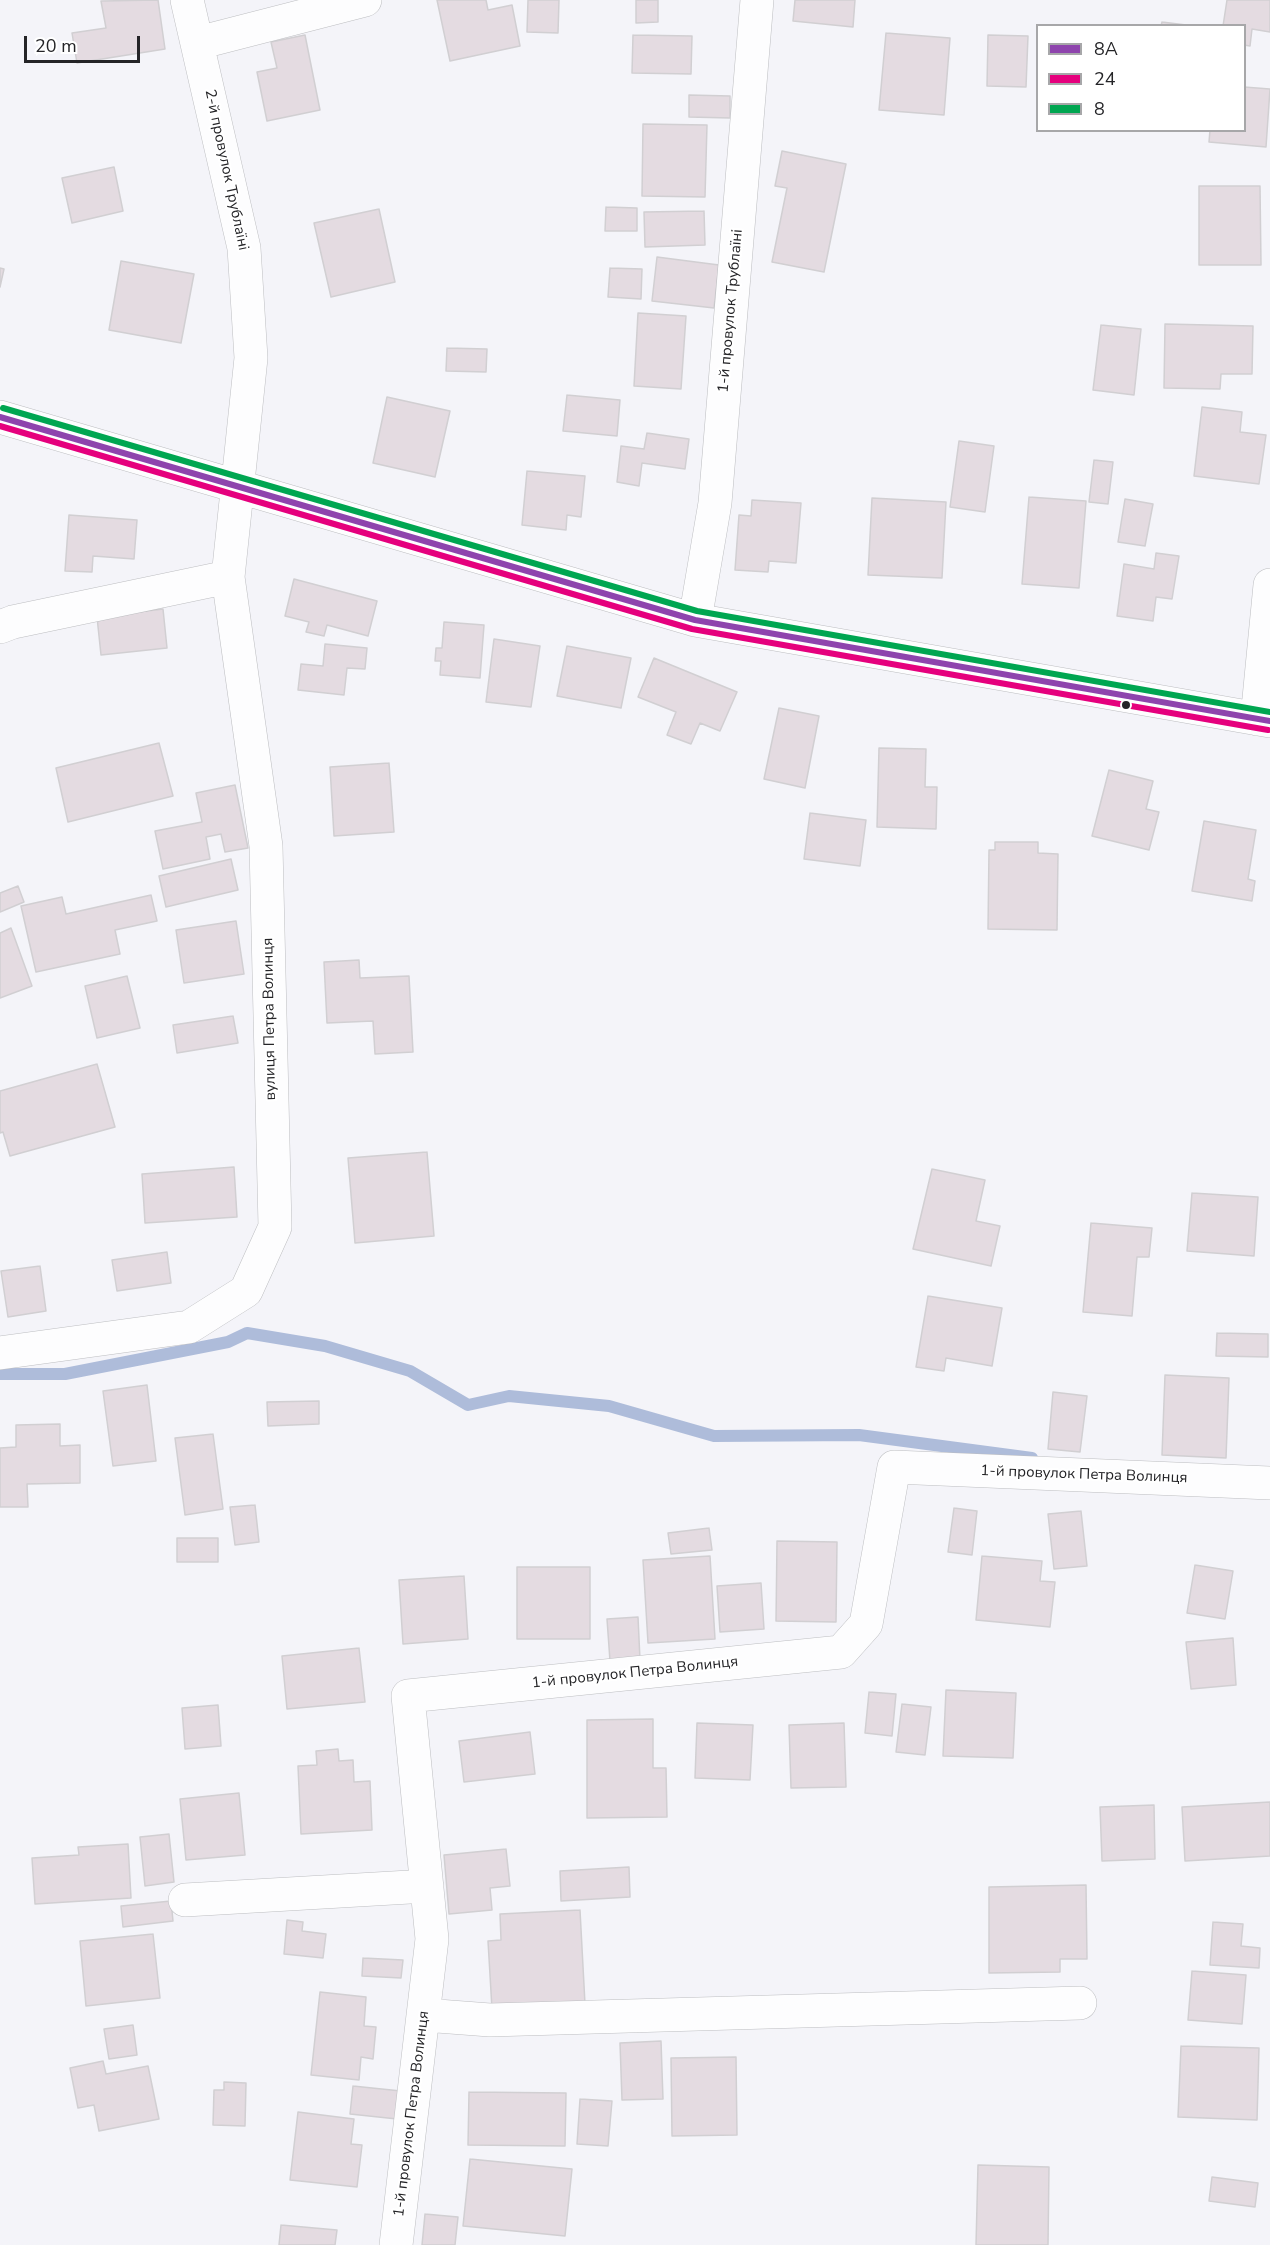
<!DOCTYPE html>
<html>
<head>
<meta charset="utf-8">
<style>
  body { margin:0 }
  #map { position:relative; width:1270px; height:2245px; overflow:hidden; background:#f4f4f9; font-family:"Nunito Sans",sans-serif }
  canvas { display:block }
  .legend { position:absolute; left:1036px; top:24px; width:210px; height:108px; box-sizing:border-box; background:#fff; border:2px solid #a7a7a9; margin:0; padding:8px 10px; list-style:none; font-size:18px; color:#242427 }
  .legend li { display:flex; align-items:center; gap:12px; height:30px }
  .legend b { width:30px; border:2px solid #a7a7a9 }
  .scale { position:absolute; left:24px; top:36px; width:116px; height:27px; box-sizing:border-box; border:3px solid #242427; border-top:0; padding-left:8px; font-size:18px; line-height:21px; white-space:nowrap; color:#242427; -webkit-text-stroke:4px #fff; paint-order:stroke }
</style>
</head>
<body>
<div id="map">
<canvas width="1270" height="2245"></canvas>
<ul class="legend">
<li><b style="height:8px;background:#8e44ad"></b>8А</li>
<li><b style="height:8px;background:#e5007d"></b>24</li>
<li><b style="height:8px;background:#00a651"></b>8</li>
</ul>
<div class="scale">20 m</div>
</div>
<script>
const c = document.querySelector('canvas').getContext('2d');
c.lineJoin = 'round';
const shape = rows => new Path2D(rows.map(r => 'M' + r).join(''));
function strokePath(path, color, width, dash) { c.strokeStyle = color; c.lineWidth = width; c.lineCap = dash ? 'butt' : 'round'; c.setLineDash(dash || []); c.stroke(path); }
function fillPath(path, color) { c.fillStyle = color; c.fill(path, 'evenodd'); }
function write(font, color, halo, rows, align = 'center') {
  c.font = font + ' "Nunito Sans",sans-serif'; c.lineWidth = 4.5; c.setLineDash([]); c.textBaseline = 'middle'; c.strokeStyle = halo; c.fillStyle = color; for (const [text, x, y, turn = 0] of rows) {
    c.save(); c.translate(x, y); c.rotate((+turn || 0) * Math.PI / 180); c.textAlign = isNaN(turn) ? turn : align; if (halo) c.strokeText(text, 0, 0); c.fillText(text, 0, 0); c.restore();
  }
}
strokePath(shape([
  [0,1374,65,1374,228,1342,247,1333,325,1346,410,1371,468,1405,509,1396,609,1406,714,1436,859,1435,1032,1458]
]), '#aebcda', 12);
const building = shape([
  [158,0,165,49,77,63,72,33,106,28,101,1,158,0],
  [437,0,486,0,488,10,512,5,520,46,450,61,437,0],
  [528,0,559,0,558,33,527,32,528,0],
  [636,0,658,0,658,22,636,23,636,0],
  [795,0,855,0,853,27,793,21,795,0],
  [1227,0,1270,0,1270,32,1252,29,1250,46,1244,45,1244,26,1223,26,1227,0],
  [1162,22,1194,26,1161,26,1162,22],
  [886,33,950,38,944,115,879,110,886,33],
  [305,35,320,110,267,121,257,72,277,68,271,42,305,35],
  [633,35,692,36,691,74,632,73,633,35],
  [988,35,1028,36,1026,87,987,86,988,35],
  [1244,87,1270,89,1266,147,1209,142,1210,130,1244,130,1244,87],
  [689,95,730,96,730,118,689,117,689,95],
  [643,124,707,125,705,197,642,196,643,124],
  [782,151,846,164,824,272,772,262,787,188,775,186,782,151],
  [114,167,123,211,72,223,62,178,114,167],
  [1199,186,1260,186,1261,265,1199,265,1199,186],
  [606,207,637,208,637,231,605,231,606,207],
  [379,209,395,282,331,297,314,223,379,209],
  [704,211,705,245,645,247,644,212,704,211],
  [657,257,719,265,714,308,652,301,657,257],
  [121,261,194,274,181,343,109,330,121,261],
  [0,268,4,269,0,287,0,268],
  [610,268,642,269,641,299,608,297,610,268],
  [638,313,686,316,681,389,634,386,638,313],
  [1165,324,1253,326,1252,374,1221,374,1220,389,1164,388,1165,324],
  [1101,325,1141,329,1134,395,1093,390,1101,325],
  [447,348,487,349,486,372,446,371,447,348],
  [567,395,620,400,617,436,563,431,567,395],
  [387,397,450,411,435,477,373,463,387,397],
  [1202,407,1242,412,1240,432,1266,435,1259,484,1194,476,1202,407],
  [647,433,689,439,685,469,642,463,639,486,617,482,621,446,644,449,647,433],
  [959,441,994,446,985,512,950,507,959,441],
  [1094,460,1113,462,1108,504,1089,502,1094,460],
  [527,471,585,476,581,517,567,515,566,530,522,525,527,471],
  [1029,497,1086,501,1079,588,1022,584,1029,497],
  [872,498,946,502,942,578,868,575,872,498],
  [1125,499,1153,504,1145,546,1118,542,1125,499],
  [752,500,801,503,796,563,769,561,768,572,735,570,739,515,751,516,752,500],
  [69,515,137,520,134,559,93,556,92,572,65,571,69,515],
  [1156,553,1179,556,1172,599,1156,597,1153,621,1117,616,1124,564,1154,569,1156,553],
  [294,579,377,601,368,636,327,625,324,636,306,632,309,622,285,616,294,579],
  [163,609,167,648,101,655,97,617,163,609],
  [444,622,484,625,480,678,440,675,441,661,435,661,436,648,442,648,444,622],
  [494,639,540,646,531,707,486,702,494,639],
  [325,644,367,648,365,669,347,668,344,695,298,690,301,664,323,666,325,644],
  [567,646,631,658,621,708,557,696,567,646],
  [654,658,737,692,720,731,700,723,691,744,667,735,676,712,638,697,654,658],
  [779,708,819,716,805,788,764,779,779,708],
  [159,743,173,796,68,822,56,768,159,743],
  [879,748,926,749,925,787,937,787,936,829,877,827,879,748],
  [389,763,394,832,334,836,330,767,389,763],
  [1109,770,1153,781,1146,809,1159,812,1149,850,1092,836,1109,770],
  [235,785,248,848,225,852,221,834,206,837,210,859,163,869,155,831,202,822,196,793,235,785],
  [810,813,866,820,860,866,804,859,810,813],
  [1204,821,1256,830,1248,879,1255,881,1252,901,1192,891,1204,821],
  [995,842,1038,842,1038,853,1058,854,1057,930,988,929,989,850,995,850,995,842],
  [231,859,238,890,166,907,159,876,231,859],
  [18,886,24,902,0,912,0,893,18,886],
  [151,895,157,921,115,930,120,954,36,972,21,906,62,897,66,914,151,895],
  [236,921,244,974,184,983,176,930,236,921],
  [11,928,32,986,0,998,0,933,11,928],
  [359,960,360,978,409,976,413,1052,375,1054,373,1021,327,1023,324,962,359,960],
  [127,976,140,1028,97,1038,85,986,127,976],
  [233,1016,238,1043,177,1053,173,1025,233,1016],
  [97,1064,115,1127,10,1156,3,1132,0,1133,0,1091,97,1064],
  [427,1152,434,1236,355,1243,348,1158,427,1152],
  [234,1167,237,1217,145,1223,142,1174,234,1167],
  [932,1169,985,1180,976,1221,1000,1226,991,1266,913,1249,932,1169],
  [1192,1193,1258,1197,1254,1256,1187,1251,1192,1193],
  [1091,1223,1152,1228,1149,1257,1137,1257,1132,1316,1083,1312,1091,1223],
  [167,1252,171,1283,117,1291,112,1260,167,1252],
  [40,1266,46,1311,8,1317,1,1271,40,1266],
  [928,1296,1002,1308,992,1366,946,1358,944,1371,916,1367,928,1296],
  [1217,1333,1268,1334,1268,1357,1216,1356,1217,1333],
  [1165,1375,1229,1378,1226,1458,1162,1455,1165,1375],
  [147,1385,156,1461,113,1466,103,1391,147,1385],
  [1053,1392,1087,1396,1080,1452,1048,1449,1053,1392],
  [319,1401,319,1424,268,1426,267,1402,319,1401],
  [60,1424,60,1446,80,1445,80,1483,27,1484,28,1507,0,1507,0,1448,16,1447,16,1425,60,1424],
  [213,1434,223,1509,185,1515,175,1438,213,1434],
  [255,1505,259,1542,235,1545,230,1507,255,1505],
  [954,1508,977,1511,972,1555,948,1552,954,1508],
  [1081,1511,1087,1566,1054,1569,1048,1514,1081,1511],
  [709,1528,712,1550,671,1554,668,1533,709,1528],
  [177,1538,218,1538,218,1562,177,1562,177,1538],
  [777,1541,837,1542,836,1622,776,1621,777,1541],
  [710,1556,715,1639,648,1643,643,1560,710,1556],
  [982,1556,1042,1561,1040,1581,1055,1582,1050,1627,976,1620,982,1556],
  [1195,1565,1233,1571,1225,1619,1187,1613,1195,1565],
  [517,1567,590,1567,590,1639,517,1639,517,1567],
  [464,1576,468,1639,403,1644,399,1580,464,1576],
  [761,1583,764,1629,720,1632,717,1586,761,1583],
  [638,1617,640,1660,610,1661,607,1619,638,1617],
  [1233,1638,1236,1685,1191,1689,1186,1642,1233,1638],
  [359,1648,365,1702,287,1709,282,1656,359,1648],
  [946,1690,1016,1693,1013,1758,943,1756,946,1690],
  [869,1692,896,1694,892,1736,865,1733,869,1692],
  [902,1704,931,1707,925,1755,896,1752,902,1704],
  [218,1705,221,1746,185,1749,182,1708,218,1705],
  [653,1719,653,1768,666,1768,667,1817,587,1818,587,1720,653,1719],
  [697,1723,753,1725,750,1780,695,1778,697,1723],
  [844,1723,846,1787,791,1788,789,1725,844,1723],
  [530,1732,535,1774,464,1782,459,1741,530,1732],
  [338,1749,339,1761,353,1760,354,1782,370,1781,372,1830,301,1834,298,1766,317,1765,316,1751,338,1749],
  [239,1793,245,1855,186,1860,180,1799,239,1793],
  [1270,1802,1270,1856,1185,1861,1182,1807,1270,1802],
  [1154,1805,1155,1859,1102,1861,1100,1807,1154,1805],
  [169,1834,174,1882,145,1886,140,1837,169,1834],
  [128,1844,131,1898,35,1904,32,1858,79,1855,78,1847,128,1844],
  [506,1849,510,1886,490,1888,492,1910,449,1914,444,1855,506,1849],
  [629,1867,630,1897,561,1901,560,1871,629,1867],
  [1086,1885,1087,1959,1060,1959,1060,1972,989,1973,989,1887,1086,1885],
  [171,1901,173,1921,123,1927,121,1906,171,1901],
  [580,1910,585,2004,492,2009,488,1941,501,1940,500,1914,580,1910],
  [287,1920,303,1922,302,1931,326,1934,323,1958,284,1954,287,1920],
  [1213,1922,1243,1924,1241,1946,1260,1948,1259,1968,1210,1965,1213,1922],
  [153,1934,160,1998,86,2006,80,1941,153,1934],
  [363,1958,403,1960,401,1978,362,1976,363,1958],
  [1192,1971,1246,1975,1242,2024,1188,2020,1192,1971],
  [320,1992,366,1997,364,2026,376,2027,373,2059,361,2057,359,2080,311,2075,320,1992],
  [133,2025,137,2055,109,2059,104,2029,133,2025],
  [661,2041,663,2099,622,2100,620,2043,661,2041],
  [1181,2046,1259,2048,1257,2120,1178,2117,1181,2046],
  [736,2057,737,2135,672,2136,671,2058,736,2057],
  [103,2061,106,2074,148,2066,159,2119,99,2131,94,2105,78,2108,70,2068,103,2061],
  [224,2082,246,2083,245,2126,213,2125,214,2090,224,2090,224,2082],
  [353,2086,401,2091,397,2119,350,2114,353,2086],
  [469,2092,566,2093,565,2146,468,2145,469,2092],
  [580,2099,612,2101,608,2146,577,2144,580,2099],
  [298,2112,354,2119,351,2144,362,2145,357,2187,290,2180,298,2112],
  [470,2159,572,2169,565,2236,463,2226,470,2159],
  [978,2165,1049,2167,1048,2245,976,2245,978,2165],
  [1212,2177,1258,2183,1255,2207,1209,2201,1212,2177],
  [425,2214,458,2217,455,2245,422,2245,425,2214],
  [281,2225,337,2230,335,2245,279,2245,281,2225]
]);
fillPath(building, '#e4dbe1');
strokePath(building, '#d1cfd2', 1.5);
const minor = shape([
  [198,43,365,0],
  [0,417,695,620,1270,721],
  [695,620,715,503,757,0],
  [0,627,13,622,228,577],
  [1257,719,1270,585],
  [0,1353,189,1327,246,1291,275,1227,266,846,228,577,251,358,244,248,187,0],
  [185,1900,427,1886],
  [424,2015,490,2020,1080,2003],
  [396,2245,432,1939,408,1696,841,1652,866,1624,894,1467,1270,1483]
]);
strokePath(minor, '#bdbec1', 34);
strokePath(minor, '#fdfdfe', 33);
strokePath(shape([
  [0,417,695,620,1270,721]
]), '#8e44ad', 6);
strokePath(shape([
  [0,426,692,629,1268,730]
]), '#e5007d', 6);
strokePath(shape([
  [3,408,697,611,1270,712]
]), '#00a651', 6);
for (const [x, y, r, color] of [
  [1126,705,5,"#242427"]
]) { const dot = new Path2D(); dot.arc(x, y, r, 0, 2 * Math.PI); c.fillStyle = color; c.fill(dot); strokePath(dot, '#fff', 2); }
write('15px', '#242427', '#fff', [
  ["2-й провулок Трублаїні",226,170,78],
  ["1-й провулок Трублаїні",731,311,-85],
  ["вулиця Петра Волинця",270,1019,-91],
  ["1-й провулок Петра Волинця",1084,1475,2],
  ["1-й провулок Петра Волинця",635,1673,-6],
  ["1-й провулок Петра Волинця",412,2114,-83]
]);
</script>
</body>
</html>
